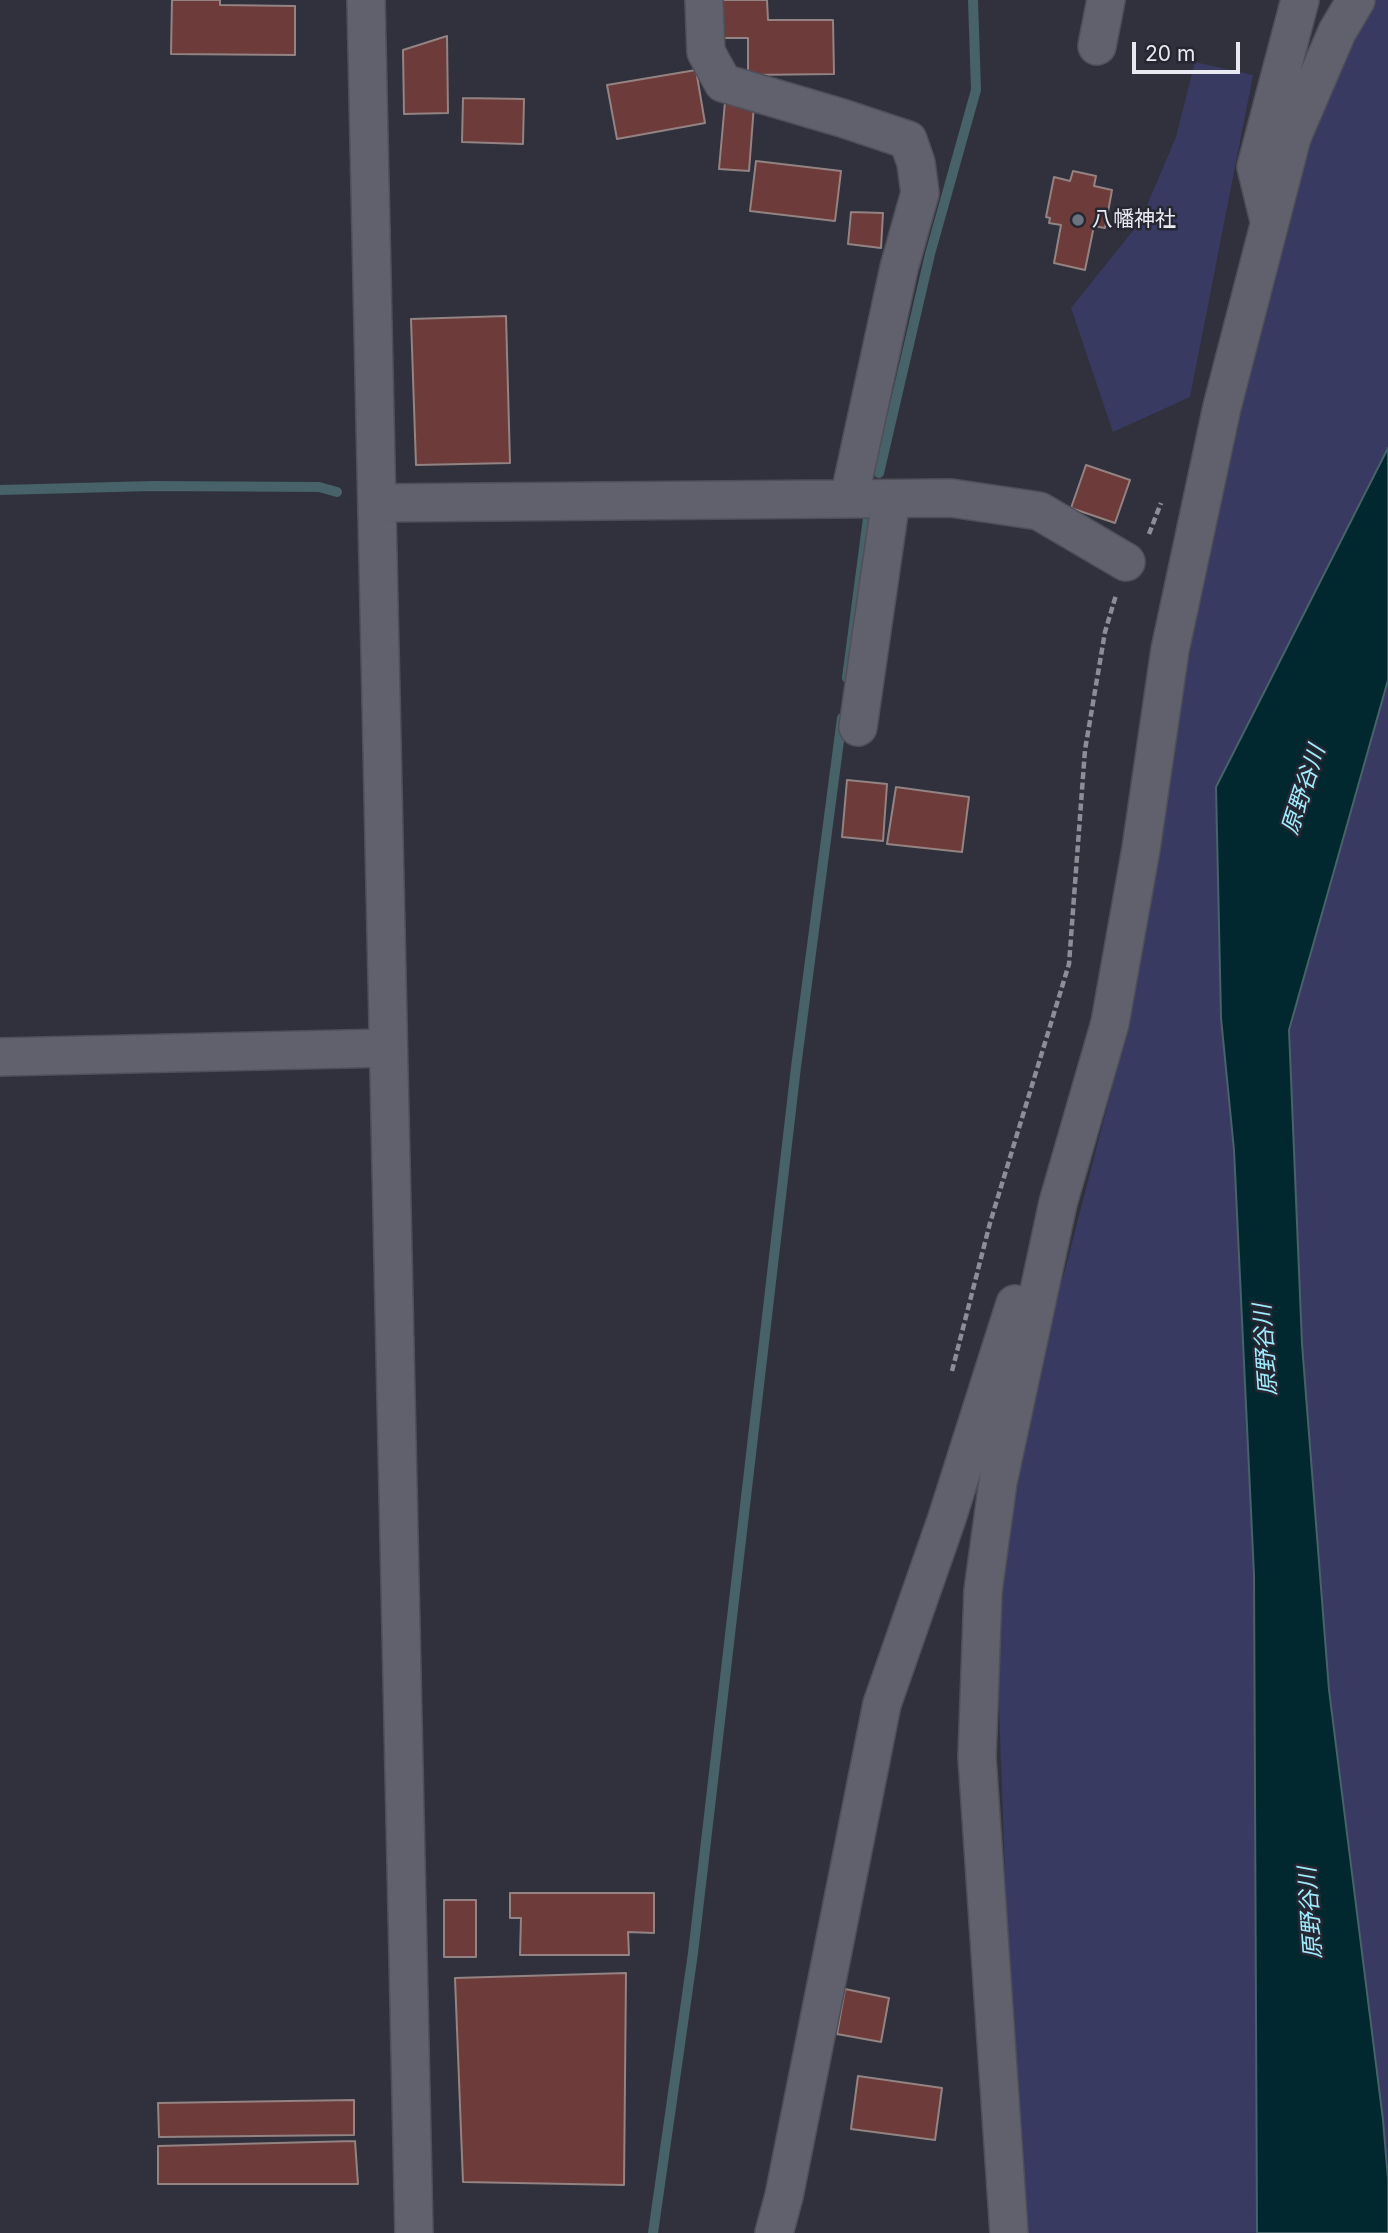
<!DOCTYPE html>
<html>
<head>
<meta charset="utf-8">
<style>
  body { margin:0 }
  #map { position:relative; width:1388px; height:2233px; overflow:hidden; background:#30313c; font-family:Inter,sans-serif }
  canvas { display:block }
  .scale { position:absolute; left:1132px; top:42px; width:108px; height:32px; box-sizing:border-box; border:4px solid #e9eaf1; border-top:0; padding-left:9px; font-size:21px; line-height:24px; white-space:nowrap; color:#e9eaf1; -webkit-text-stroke:5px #262732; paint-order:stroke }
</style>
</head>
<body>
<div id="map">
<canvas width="1388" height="2233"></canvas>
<div class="scale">20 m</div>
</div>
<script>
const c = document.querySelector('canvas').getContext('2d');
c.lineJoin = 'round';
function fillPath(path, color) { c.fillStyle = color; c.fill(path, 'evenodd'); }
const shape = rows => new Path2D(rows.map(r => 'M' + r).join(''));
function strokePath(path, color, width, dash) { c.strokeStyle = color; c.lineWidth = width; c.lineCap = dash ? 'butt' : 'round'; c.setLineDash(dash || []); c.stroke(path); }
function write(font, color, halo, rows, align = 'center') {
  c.font = font + ' Inter,"Noto Sans JP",sans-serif'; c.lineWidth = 5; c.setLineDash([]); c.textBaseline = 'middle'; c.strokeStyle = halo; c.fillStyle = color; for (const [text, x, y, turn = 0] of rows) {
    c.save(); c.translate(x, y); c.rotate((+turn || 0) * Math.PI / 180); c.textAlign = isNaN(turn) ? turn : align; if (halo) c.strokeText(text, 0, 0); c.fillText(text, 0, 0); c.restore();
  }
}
fillPath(shape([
  [1362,0,1388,0,1388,2233,1009,2233,1008,1955,996,1625,1006,1447,1064,1274,1114,1080,1180,656,1265,244],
  [1195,62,1253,75,1190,397,1113,432,1071,308,1140,222,1176,137]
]), '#393a61');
const water = shape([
  [1388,448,1388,680,1289,1030,1302,1344,1329,1690,1383,2120,1388,2179,1388,2233,1257,2233,1254,1575,1234,1150,1221,1018,1216,787,1388,448]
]);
fillPath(water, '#02282f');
strokePath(water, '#476269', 2);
strokePath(shape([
  [879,473,930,254,976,90,973,0],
  [0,490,153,486,319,487,337,492],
  [847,678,868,518],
  [653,2233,693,1953,796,1067,842,718]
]), '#476269', 10);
const building = shape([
  [172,0,220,0,220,5,295,6,295,55,171,54,172,0],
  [722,0,767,0,768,20,833,20,834,74,748,75,748,38,722,38,722,0],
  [447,36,448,113,404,114,403,50,447,36],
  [696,70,705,123,617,139,607,85,696,70],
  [463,98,524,99,523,144,462,142,463,98],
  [725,102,754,105,749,171,719,169,725,102],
  [756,161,841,171,835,221,750,211,756,161],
  [1073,171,1096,176,1094,186,1112,190,1105,228,1094,226,1085,270,1054,263,1061,225,1049,223,1050,218,1046,217,1054,177,1070,181,1073,171],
  [851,212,883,213,881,248,848,244,851,212],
  [506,316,510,463,416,465,411,319,506,316],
  [1086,465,1130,480,1115,523,1071,508,1086,465],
  [847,780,887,784,883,841,842,837,847,780],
  [896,787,969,797,962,852,887,844,896,787],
  [510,1893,654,1893,654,1933,628,1932,629,1955,520,1955,521,1918,510,1918,510,1893],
  [444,1900,476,1900,476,1957,444,1957,444,1900],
  [626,1973,624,2185,463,2182,455,1978,626,1973],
  [845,1989,889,1998,881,2042,837,2034,845,1989],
  [858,2076,942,2088,935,2140,851,2129,858,2076],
  [354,2100,354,2135,159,2137,158,2103,354,2100],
  [355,2141,358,2184,158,2184,158,2146,355,2141]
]);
fillPath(building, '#6d3b3a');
strokePath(building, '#938382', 2);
const minor = shape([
  [366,0,414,2233],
  [704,0,706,52,723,83,842,118,908,140,916,163,920,193,899,268,849,499],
  [1097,46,1106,0],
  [1269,220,1256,167,1300,0],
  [377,503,951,498,1039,511,1126,562],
  [858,727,891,499],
  [0,1057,388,1048],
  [774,2233,784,2196,882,1704,946,1521,1015,1304],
  [1009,2233,977,1757,983,1591,998,1482,1058,1203,1110,1023,1141,849,1170,650,1222,407,1292,137,1337,32,1356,0]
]);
strokePath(minor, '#4e4f59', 40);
strokePath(shape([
  [1149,534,1161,503],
  [952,1371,990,1223,1069,964,1085,750,1105,632,1116,595]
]), '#8c8d96', 4.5, [7, 3.5]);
strokePath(minor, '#60616d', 37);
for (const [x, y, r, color] of [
  [1078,220,7,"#6b7280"]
]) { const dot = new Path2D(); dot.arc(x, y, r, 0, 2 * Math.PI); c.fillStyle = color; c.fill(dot); strokePath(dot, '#262732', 2.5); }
write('21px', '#e9eaf1', '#262732', [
  ["八幡神社",1092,220]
], 'left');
write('italic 23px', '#9eecfe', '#262732', [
  ["原野谷川",1304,790,-72],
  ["原野谷川",1266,1350,-94],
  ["原野谷川",1311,1913,-94]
]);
</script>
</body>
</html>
